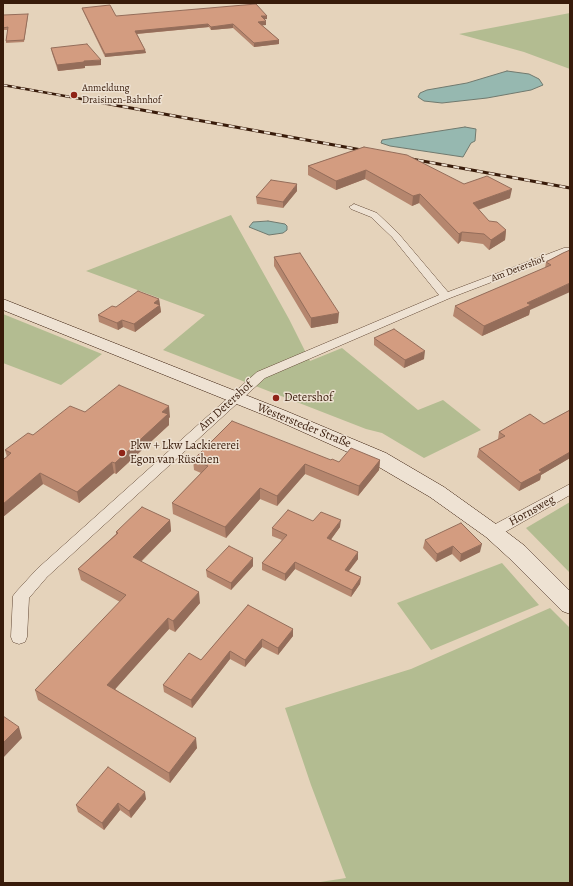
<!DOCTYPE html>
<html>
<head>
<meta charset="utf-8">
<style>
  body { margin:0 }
  #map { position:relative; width:573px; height:886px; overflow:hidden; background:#e5d3bb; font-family:Alegreya,serif }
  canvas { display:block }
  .frame { position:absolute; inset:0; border:4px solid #381b0a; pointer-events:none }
</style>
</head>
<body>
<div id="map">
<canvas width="573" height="886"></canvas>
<div class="frame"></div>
</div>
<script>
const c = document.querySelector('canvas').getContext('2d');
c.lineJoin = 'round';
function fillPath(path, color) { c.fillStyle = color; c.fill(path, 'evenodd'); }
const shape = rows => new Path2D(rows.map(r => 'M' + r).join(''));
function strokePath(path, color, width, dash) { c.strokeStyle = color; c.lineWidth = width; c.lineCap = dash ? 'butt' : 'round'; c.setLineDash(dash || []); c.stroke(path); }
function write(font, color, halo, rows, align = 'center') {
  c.font = font + ' Alegreya,serif'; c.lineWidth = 3; c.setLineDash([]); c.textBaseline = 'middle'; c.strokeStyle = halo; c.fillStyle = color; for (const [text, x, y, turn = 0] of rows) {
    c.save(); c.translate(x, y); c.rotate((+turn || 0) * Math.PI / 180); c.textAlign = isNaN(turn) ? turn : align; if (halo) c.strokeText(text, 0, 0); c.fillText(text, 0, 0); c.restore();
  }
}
fillPath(shape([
  [570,13,570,69,524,52,459,34],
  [231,215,289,319,310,361,342,348,418,410,443,400,481,430,424,458,382,433,366,429,163,350,205,315,86,271],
  [3,314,102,354,61,385,3,363],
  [570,502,570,573,526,528],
  [502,563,539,605,431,650,397,603],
  [550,608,570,628,570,883,314,883,346,878,311,785,285,708,411,669]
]), '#b3bc91');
const water = shape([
  [507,71,529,74,539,79,543,85,531,90,487,98,442,103,424,101,418,97,420,93,427,90,467,83,507,71],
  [465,127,476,129,475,141,471,143,463,157,390,146,381,143,382,140,465,127],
  [268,221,285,224,287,226,287,230,283,233,269,235,249,227,253,222,268,221]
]);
fillPath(water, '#96b8b0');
strokePath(water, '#70796e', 1);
const minor = shape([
  [354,204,377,213,398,233,448,292,564,248,570,248,570,252,450,298,265,378,47,577,29,598,27,637,25,642,19,644,13,642,11,637,13,596,16,592,37,569,257,372,439,295,392,237,371,217,351,209,349,207,354,204],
  [570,484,570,495,498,536,493,537,488,536,486,532,488,528,570,484]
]);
const secondary = shape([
  [3,299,286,411,386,453,444,487,500,527,525,546,570,591,570,614,562,611,509,558,486,537,430,497,372,463,274,419,3,310,3,299]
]);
strokePath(minor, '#634936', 1);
strokePath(secondary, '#381b0a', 1);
fillPath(minor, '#eee2d3');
fillPath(secondary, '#eee2d3');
const railFar1 = shape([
  [3,85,93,101]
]);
const rail = shape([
  [87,100,367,151],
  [406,158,570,188]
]);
strokePath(railFar1, '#381b0a', 2.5);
strokePath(rail, '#381b0a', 3);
strokePath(railFar1, '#eee2d3', 1.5, [4.5]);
strokePath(rail, '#eee2d3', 2, [6]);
fillPath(shape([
  [82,8,116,16,267,19,264,19,266,25,262,25,279,40,279,44,254,47,233,28,211,30,209,27,137,34,145,50,146,53,105,57,83,11],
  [3,15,28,16,24,42,6,43,6,41,8,30,3,30],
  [51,48,101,65,85,66,85,68,58,71,52,53],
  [364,147,464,184,510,198,478,210,489,221,506,230,505,240,489,250,483,244,461,241,458,244,419,203,412,206,365,179,336,190,308,175,308,166],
  [297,191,283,208,257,204,256,197],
  [563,253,530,310,529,315,482,336,453,316,455,306,545,268,546,262],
  [274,257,338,323,311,328,274,266],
  [159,299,161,312,135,332,123,327,118,330,99,322,98,315,116,307],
  [374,338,424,359,404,368,374,345],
  [570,410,570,458,541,475,540,480,519,491,477,457,479,449,498,440,498,439,499,432,544,424],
  [85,412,170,417,169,418,169,425,116,474,114,473,79,503,43,484,3,517,3,460,7,457,5,450,33,435],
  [193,460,331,460,339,462,380,460,379,470,358,496,305,474,277,506,260,499,226,538,173,514,172,503,201,473,194,470],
  [170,520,171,531,141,562,200,603,175,632,169,629,115,689,197,748,170,783,38,700,35,690,120,602,81,580,78,569,116,534,116,532],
  [313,521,340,527,331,539,358,559,349,571,361,577,360,584,351,597,295,569,285,581,262,570,262,563,282,540,272,536,272,528],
  [425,540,480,552,460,562,452,554,436,562,423,548],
  [253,566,231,590,207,577,206,570],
  [248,605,293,636,278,655,262,647,245,667,230,659,192,708,164,692,163,685,201,660],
  [146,799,131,818,120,810,104,830,78,812,76,805]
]), '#b5866e');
fillPath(shape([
  [261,16,267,16,267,19,261,20],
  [266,21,266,25,258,26,258,22],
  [208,24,209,27,135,34,135,31],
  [233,24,233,28,211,30,211,27],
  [279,40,279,44,254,47,254,43],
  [145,50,146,53,105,57,105,54],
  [101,60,101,65,85,66,85,68,58,71,57,65,84,61],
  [366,170,365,179,336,190,336,181],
  [297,184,297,191,283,208,283,202],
  [512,189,510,198,471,212,473,203],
  [420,194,419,203,412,206,413,196],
  [506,230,505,240,489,250,491,240],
  [462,232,461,241,458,244,459,234],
  [570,283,570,292,530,310,529,315,482,336,484,326,527,303],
  [159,299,161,312,135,332,134,324,154,303],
  [339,313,338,323,311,328,311,318],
  [122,320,123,327,118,330,117,323],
  [425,351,424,359,404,368,405,360],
  [169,406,170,417,169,418,169,425,116,474,115,463,162,412],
  [570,452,570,458,541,475,540,480,519,491,521,483,539,470],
  [380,460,379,470,358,496,359,486],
  [112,462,114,473,79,503,77,492],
  [305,464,305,474,277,506,277,496],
  [40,473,43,484,3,517,3,504],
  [260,488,260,499,226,538,225,527],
  [170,520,171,531,134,568,133,557],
  [341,520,340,527,327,545,327,538],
  [482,544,480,552,460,562,461,554],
  [453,546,452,554,436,562,437,554],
  [358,552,358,559,344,577,345,570],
  [253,558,253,566,231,590,231,583],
  [295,562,295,569,285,581,285,574],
  [361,577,360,584,351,597,352,590],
  [199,592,200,603,175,632,173,621],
  [168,618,169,629,109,696,107,685],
  [293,629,293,636,278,655,278,648],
  [262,639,262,647,245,667,245,660],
  [230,651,230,659,192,708,191,700],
  [19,727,22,738,3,758,3,743],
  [196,738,197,748,170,783,169,773],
  [145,792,146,799,131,818,129,811],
  [118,803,120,810,104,830,102,823]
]), '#946d5a');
const building = shape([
  [256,4,267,16,261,16,266,21,258,22,279,40,254,43,233,24,211,27,208,24,135,31,145,50,105,54,82,8,110,5,116,16,256,4],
  [28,14,24,40,6,41,8,27,3,28,3,15,28,14],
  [87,44,101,60,84,61,84,62,57,65,51,48,87,44],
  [364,147,407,155,464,184,487,176,512,189,473,203,489,221,497,222,506,230,491,240,484,234,462,232,459,234,420,194,413,196,366,170,336,181,308,166,364,147],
  [271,180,297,184,283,202,256,197,271,180],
  [570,250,570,283,527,303,531,305,484,326,455,306,551,265,546,262,563,253,570,250],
  [300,253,339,313,311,318,274,257,300,253],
  [138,291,159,299,154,303,160,305,134,324,122,320,117,323,98,315,112,306,116,307,138,291],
  [394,329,425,351,405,360,374,338,394,329],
  [119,385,169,406,162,412,168,414,115,463,112,462,77,492,40,473,3,504,3,460,11,453,5,450,28,433,33,435,70,406,85,412,119,385],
  [570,410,570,452,539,470,542,472,521,483,479,449,505,436,499,432,530,414,544,424,570,410],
  [232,421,331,460,332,459,339,462,351,448,380,460,359,486,305,464,277,496,260,488,225,527,172,503,208,466,193,460,232,421],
  [142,507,170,520,133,557,199,592,173,621,168,618,107,685,196,738,169,773,35,690,126,595,78,569,118,533,116,532,142,507],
  [288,510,313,521,321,512,341,520,327,538,358,552,345,570,361,577,352,590,295,562,285,574,262,563,287,535,272,528,288,510],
  [461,523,482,544,461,554,453,546,437,554,425,540,461,523],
  [229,546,253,558,231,583,206,570,229,546],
  [248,605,293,629,278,648,262,639,245,660,230,651,191,700,163,685,189,653,201,660,248,605],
  [3,716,19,727,3,743,3,716],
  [108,767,145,792,129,811,118,803,102,823,76,805,108,767]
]);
fillPath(building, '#d39c80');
strokePath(building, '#946d5a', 1);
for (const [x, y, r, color] of [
  [74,95,4,"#8f2418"],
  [276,398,4,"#8f2418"],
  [122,453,4,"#8f2418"]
]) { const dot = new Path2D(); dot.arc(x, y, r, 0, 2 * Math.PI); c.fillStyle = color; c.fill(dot); strokePath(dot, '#eee2d3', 1.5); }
write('10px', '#381b0a', '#eee2d3', [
  ["Anmeldung",82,89],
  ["Draisinen-Bahnhof",82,101]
], 'left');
write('10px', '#381b0a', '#eee2d3', [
  ["Am Detershof",518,269,-21]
]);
write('12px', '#381b0a', '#eee2d3', [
  ["Detershof",284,398],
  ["Pkw + Lkw Lackiererei",130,446],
  ["Egon van Rüschen",130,460]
], 'left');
write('12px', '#381b0a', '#eee2d3', [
  ["Am Detershof",226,406,-42],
  ["Westersteder Straße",304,426,22],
  ["Hornsweg",532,511,-29]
]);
</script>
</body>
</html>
